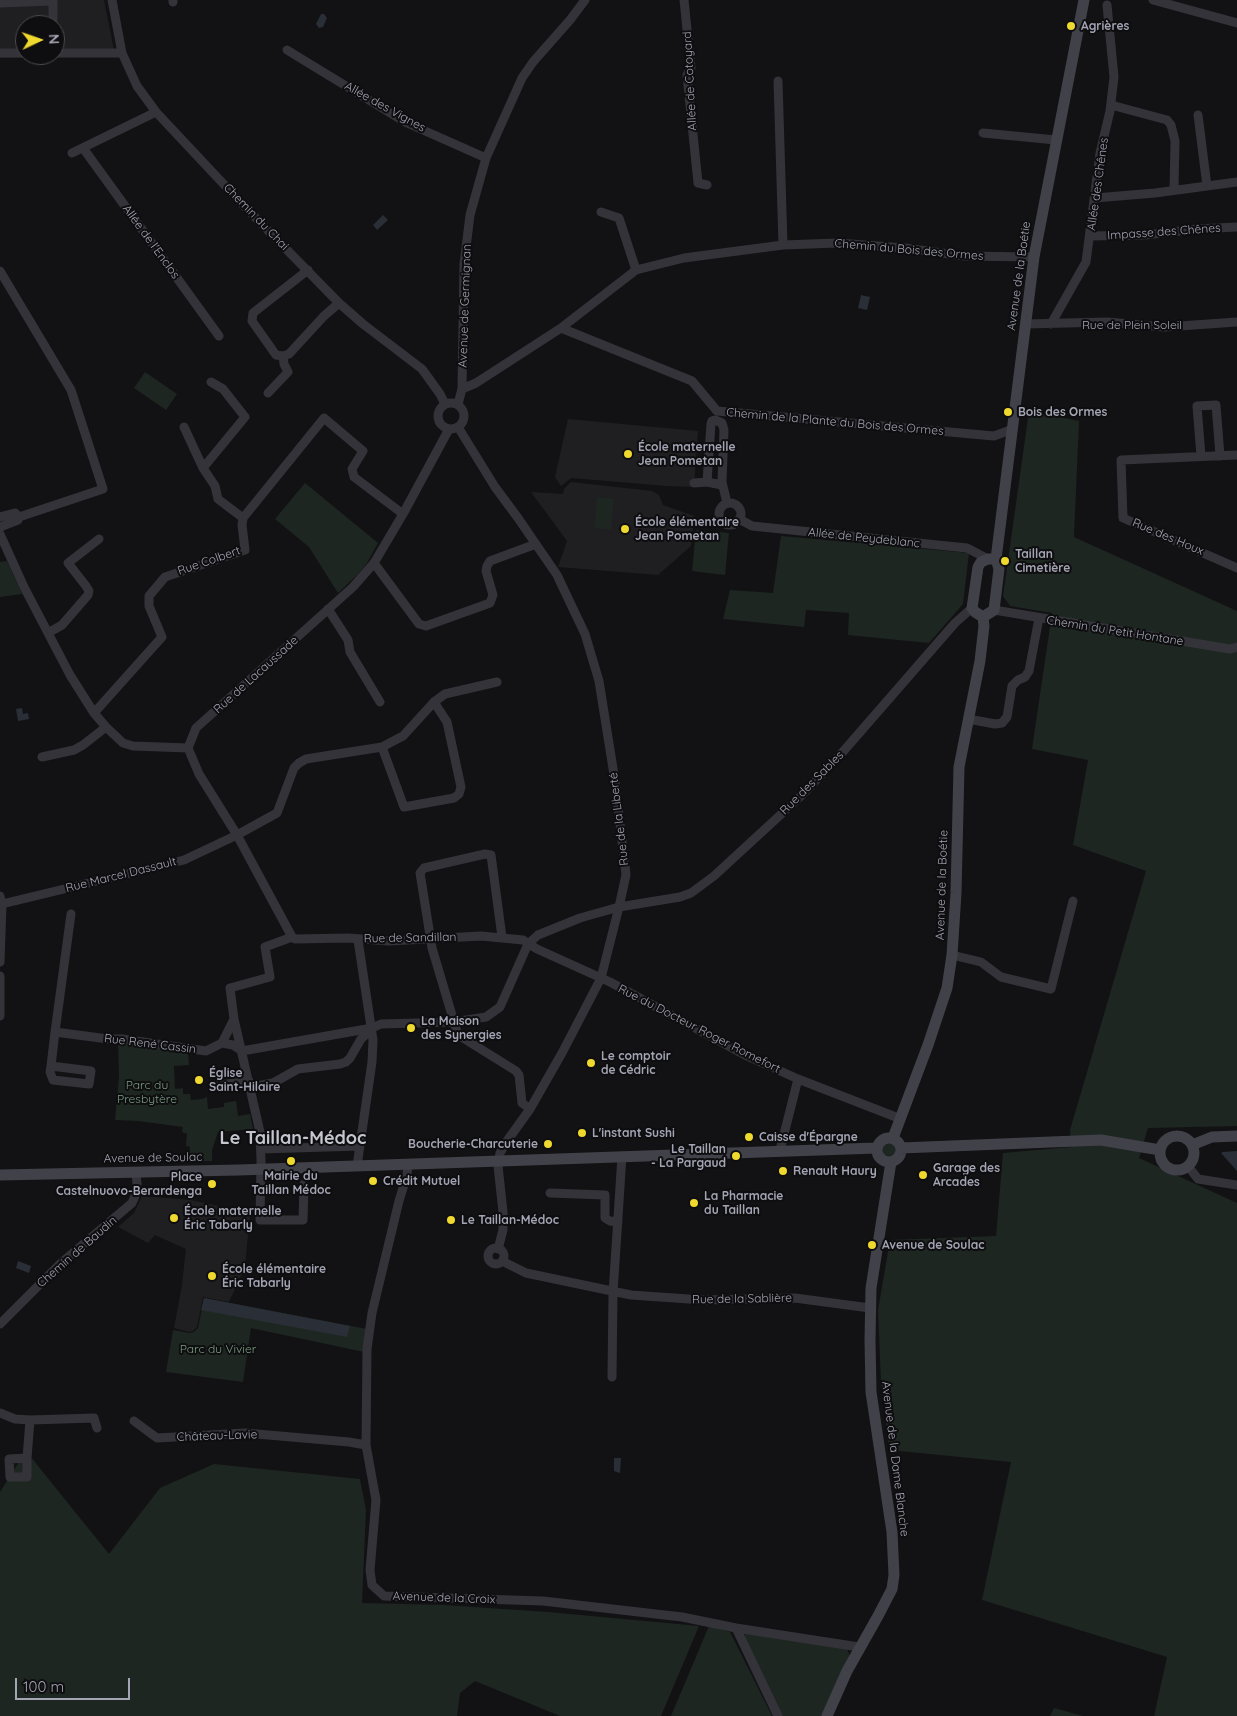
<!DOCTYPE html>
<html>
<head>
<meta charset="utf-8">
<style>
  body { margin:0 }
  #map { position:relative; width:1237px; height:1716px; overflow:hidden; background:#121214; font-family:Quicksand,sans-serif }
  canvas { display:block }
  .north { position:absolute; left:15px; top:15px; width:50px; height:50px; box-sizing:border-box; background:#0e0d0f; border:1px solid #4a4a51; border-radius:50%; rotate:87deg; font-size:14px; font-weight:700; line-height:20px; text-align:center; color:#a4a5b4 }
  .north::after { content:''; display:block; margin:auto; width:18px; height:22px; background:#f0d92e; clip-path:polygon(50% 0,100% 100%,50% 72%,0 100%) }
  .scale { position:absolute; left:15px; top:1678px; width:115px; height:22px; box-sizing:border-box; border:2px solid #a4a5b4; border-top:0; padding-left:6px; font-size:15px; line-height:18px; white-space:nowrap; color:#a4a5b4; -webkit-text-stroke:4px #0e0d0f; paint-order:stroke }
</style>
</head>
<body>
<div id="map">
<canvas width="1237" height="1716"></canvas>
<div class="north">N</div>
<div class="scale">100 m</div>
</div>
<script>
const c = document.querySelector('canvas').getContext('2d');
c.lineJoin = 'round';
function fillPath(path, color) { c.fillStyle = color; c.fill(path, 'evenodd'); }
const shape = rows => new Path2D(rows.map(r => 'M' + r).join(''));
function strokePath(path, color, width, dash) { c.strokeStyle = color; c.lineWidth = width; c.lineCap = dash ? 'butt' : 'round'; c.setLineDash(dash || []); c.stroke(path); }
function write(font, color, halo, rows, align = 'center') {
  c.font = font + ' Quicksand,sans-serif'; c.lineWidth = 4; c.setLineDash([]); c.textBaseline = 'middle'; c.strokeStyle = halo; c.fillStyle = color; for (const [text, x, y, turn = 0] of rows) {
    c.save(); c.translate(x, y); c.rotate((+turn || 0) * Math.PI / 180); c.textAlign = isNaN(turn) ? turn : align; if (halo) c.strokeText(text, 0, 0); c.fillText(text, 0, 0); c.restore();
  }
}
fillPath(shape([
  [0,0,104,0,115,55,0,58],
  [25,25,55,25,55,55,25,55],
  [568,419,698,431,694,487,666,486,571,478,561,486,555,477],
  [571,482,652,491,659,495,663,505,694,516,691,546,658,575,558,567,567,541,531,492,563,494,564,489],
  [142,1196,191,1200,250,1213,245,1267,229,1302,203,1297,197,1327,193,1331,189,1332,174,1328,182,1285,186,1249,155,1235,148,1243,118,1227,134,1213]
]), '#1f1e21');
fillPath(shape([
  [145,372,177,394,166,410,134,388],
  [1029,411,1079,421,1074,537,1237,611,1237,1126,1148,1128,1139,1158,1237,1203,1237,1716,1154,1716,1167,1657,982,1600,1011,1462,889,1450,881,1382,878,1310,890,1240,996,1236,1003,1153,1071,1147,1070,1130,1146,871,1073,845,1088,760,1032,749,1052,613,1010,606,1003,596],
  [305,483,378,543,367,563,358,574,338,593,309,547,275,519],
  [597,497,614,499,611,530,594,528],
  [696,530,729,533,725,575,692,571],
  [781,536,969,553,963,604,929,643,848,635,849,613,806,610,804,627,723,619,730,590,773,593],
  [7,561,22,594,0,597,0,562],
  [118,1039,188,1052,189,1065,174,1066,175,1089,183,1088,183,1094,190,1094,191,1100,202,1099,207,1097,208,1109,224,1107,224,1103,236,1101,238,1116,250,1114,253,1129,218,1132,212,1150,212,1161,189,1161,190,1147,186,1146,187,1134,182,1132,183,1127,138,1121,115,1120,119,1077],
  '880 1149a9 9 0 1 1 18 0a9 9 0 1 1-18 0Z',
  [204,1298,367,1329,364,1352,251,1328,243,1382,166,1372,173,1330,189,1333,194,1332,198,1328],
  [26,1451,109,1554,160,1488,214,1464,360,1479,366,1510,362,1603,444,1605,548,1612,699,1626,661,1716,560,1716,475,1681,460,1693,457,1716,0,1716,0,1492],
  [709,1626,730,1632,772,1716,671,1716],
  [746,1632,847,1649,850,1656,823,1716,780,1716,744,1636],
  [1054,1708,1083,1716,1050,1716]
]), '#1e2621');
fillPath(shape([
  [321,14,324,14,327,18,323,27,319,28,316,24],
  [383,215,388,220,377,230,373,225],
  [861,295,870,297,867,310,858,308],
  [22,708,23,714,28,713,29,719,18,721,16,709],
  [1237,1151,1237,1171,1221,1153,1223,1152],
  [18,1261,31,1266,29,1273,16,1268],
  [204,1298,350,1326,347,1337,201,1310],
  [614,1458,621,1458,620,1473,614,1471]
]), '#292e37');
strokePath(shape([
  [53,0,53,25],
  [112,0,122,53,137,86,156,112,246,208,339,303,363,324,422,369,440,394,445,404],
  [173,0,173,2],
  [684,0,691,68,687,75,698,183,707,185],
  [1153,0,1237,23],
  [0,3,53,1],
  [287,50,405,122,486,158],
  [0,53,25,53],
  [55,53,122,53],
  [778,81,783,245],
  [1111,105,1167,120,1171,125,1175,141,1174,190],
  [1198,115,1207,186],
  [983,133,1056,140],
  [83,148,219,336],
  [72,153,156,112],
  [1095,198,1155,193,1237,182],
  [601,212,619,218,636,270],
  [1090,236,1145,235,1197,229,1237,227],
  [308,270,253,313,252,321,276,355,283,356,289,354,324,316,339,303],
  [0,271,71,390,103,489,19,517,18,520,0,527],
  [1026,324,1107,322,1165,327,1237,322],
  [1051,324,1086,262,1100,153,1110,111,1114,77,1107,5],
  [561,328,692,381,717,411,994,436,1013,429],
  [211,382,223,389,245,417,203,468,215,486,218,499,243,518],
  [462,389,476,383,561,328,636,270,684,258,783,245,837,243,905,248,964,256,1034,257],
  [268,393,288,372,284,364,283,356],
  '438 416a13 13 0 1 1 26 0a13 13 0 1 1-26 0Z',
  [458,404,462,389,464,264,470,215,486,158,522,78,533,62,570,20,585,0],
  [184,427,203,468],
  [458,427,495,487,518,518,557,575,585,634,599,681,615,781,626,875,619,907,601,978,562,1053,530,1109,507,1141,500,1153,498,1166,503,1212,503,1230,498,1249],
  [1237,455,1121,460,1123,518,1237,568],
  [1201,456,1197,406,1216,405,1220,456],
  [694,483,707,482],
  [722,485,707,482,711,424,712,421,715,420,722,423,724,430,722,482,727,503],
  '719 514a11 11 0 1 1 22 0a11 11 0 1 1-22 0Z',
  [0,517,15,513,19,517],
  [739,519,752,526,967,548,988,559],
  [0,534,24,587,70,675,94,713,106,727,123,743,133,746,188,748],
  [374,563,419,624,426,626,490,603,493,595,486,571,487,566,490,561,536,544],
  [328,609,348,640,350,652,380,702],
  [994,610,1230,649,1237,647],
  [48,633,62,625,88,595,89,591,86,586,68,563,99,539],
  [94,713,162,637,149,606,149,596,165,577,245,550,242,525,243,518,324,418,363,451,352,469,354,477,403,514],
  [968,719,995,724,1002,723,1007,717,1012,686,1018,680,1025,677,1029,671,1039,618],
  [382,747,404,807,454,798,459,794,461,787,447,722,434,702],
  [42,757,74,750,83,745,106,727],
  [0,896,2,904,0,962],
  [2,904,184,860,237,835,277,813,294,768,299,763,306,759,382,747,403,736,434,702,445,694,497,682],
  [71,914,55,1032,108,1039,122,1039,206,1051,222,1043,233,1045,242,1051,372,1028,381,1024,453,1022,486,1017,500,1007,528,944,538,935,580,918,619,907,680,897,691,893,714,876,802,795,841,754,955,623,972,608],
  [292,937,295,939,348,938,389,941,481,936,523,940,537,949,610,982,747,1056,798,1079,901,1119],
  [292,937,237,835,199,774,188,748,196,728,353,587,374,563,403,514,449,429],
  [292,937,265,947,270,977,230,988,234,1019,260,1132,261,1160,260,1220,303,1220,304,1184],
  [502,937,491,855,485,854,424,868,420,873,432,948,457,1032,463,1038,516,1071,519,1075,522,1103,530,1109],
  [952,955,981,962,1001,977,1051,989,1073,901],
  [0,976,0,1016],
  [222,1043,234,1019],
  [51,1066,91,1071,89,1084,53,1080,50,1072,51,1066,55,1032],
  [213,1086,249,1081],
  [251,1087,273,1083,298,1069,340,1064,346,1062,350,1058,361,1039,372,1029],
  [261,1149,360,1146],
  [780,1150,798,1079],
  [408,1164,407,1175,399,1201,372,1313,367,1349,366,1445,376,1500,370,1570,372,1585,384,1596,543,1601,682,1617,736,1628,859,1647],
  [357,1166,372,1062,373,1040,358,940],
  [1188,1166,1198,1179,1237,1185],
  [550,1193,605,1195,605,1218,610,1221,618,1222],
  '488 1256a8 8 0 1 1 16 0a8 8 0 1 1-16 0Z',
  [502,1261,526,1273,631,1295,703,1300,795,1298,870,1308],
  [0,1324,60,1264,132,1203,135,1196,137,1184,136,1173],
  [612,1377,613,1293,622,1156],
  [0,1413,15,1419,30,1420,94,1418,97,1428],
  [134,1421,157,1438,245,1433,349,1442,366,1445],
  [27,1458,9,1459,10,1477,27,1477,27,1458,30,1420],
  [736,1628,778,1716]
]), '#343339', 9);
strokePath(shape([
  [996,559,1034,257,1084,0],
  [983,617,975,612,972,608,978,567,981,562,988,559,996,559],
  [983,617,994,610,999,569,996,559],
  '1160 1153a17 17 0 1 1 34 0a17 17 0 1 1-34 0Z',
  '877 1150a12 12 0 1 1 24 0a12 12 0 1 1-24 0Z',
  [893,1138,928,1045,947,988,952,955,956,893,959,767,980,661,984,626,983,617],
  [1192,1145,1212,1137,1237,1136],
  [901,1148,1101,1140,1160,1150],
  [0,1175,239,1170,877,1148],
  [827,1716,847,1671,878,1616,892,1589,894,1575,892,1532,871,1392,870,1340,871,1288,891,1162]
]), '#414149', 11);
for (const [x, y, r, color] of [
  [1071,26,5,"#f0d92e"],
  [1008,412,5,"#f0d92e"],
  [628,454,5,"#f0d92e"],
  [625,529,5,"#f0d92e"],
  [1005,561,5,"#f0d92e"],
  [411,1028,5,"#f0d92e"],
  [591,1063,5,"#f0d92e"],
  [199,1080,5,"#f0d92e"],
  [582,1133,5,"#f0d92e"],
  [749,1137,5,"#f0d92e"],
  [548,1144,5,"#f0d92e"],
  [736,1156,5,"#f0d92e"],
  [291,1161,5,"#f0d92e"],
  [783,1171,5,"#f0d92e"],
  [923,1175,5,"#f0d92e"],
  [373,1181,5,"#f0d92e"],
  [212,1184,5,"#f0d92e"],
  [694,1203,5,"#f0d92e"],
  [174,1218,5,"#f0d92e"],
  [451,1220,5,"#f0d92e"],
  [872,1245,5,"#f0d92e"],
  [212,1276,5,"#f0d92e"]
]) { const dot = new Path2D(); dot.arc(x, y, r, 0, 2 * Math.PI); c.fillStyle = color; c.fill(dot); strokePath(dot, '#0e0d0f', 2); }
write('bold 12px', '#a4a5b4', '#0e0d0f', [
  ["Agrières",1081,26],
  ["Bois des Ormes",1018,412],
  ["École maternelle",638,447],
  ["Jean Pometan",638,461],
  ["École élémentaire",635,522],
  ["Jean Pometan",635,536],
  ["Taillan",1015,554],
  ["Cimetière",1015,568],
  ["La Maison",421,1021],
  ["des Synergies",421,1035],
  ["Le comptoir",601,1056],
  ["de Cédric",601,1070],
  ["Église",209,1073],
  ["Saint-Hilaire",209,1087],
  ["L'instant Sushi",592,1133],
  ["Caisse d'Épargne",759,1137],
  ["Boucherie-Charcuterie",538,1144,"right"],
  ["Le Taillan",726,1149,"right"],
  ["- La Pargaud",726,1163,"right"],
  ["Garage des",933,1168],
  ["Arcades",933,1182],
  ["Renault Haury",793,1171],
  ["Mairie du",291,1176,"center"],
  ["Taillan Médoc",291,1190,"center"],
  ["Place",202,1177,"right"],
  ["Castelnuovo-Berardenga",202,1191,"right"],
  ["Crédit Mutuel",383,1181],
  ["La Pharmacie",704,1196],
  ["du Taillan",704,1210],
  ["École maternelle",184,1211],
  ["Éric Tabarly",184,1225],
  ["Le Taillan-Médoc",461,1220],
  ["Avenue de Soulac",882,1245],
  ["École élémentaire",222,1269],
  ["Éric Tabarly",222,1283]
], 'left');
write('12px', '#a4a5b4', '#0e0d0f', [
  ["Allée de Cotoyard",690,81,-93],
  ["Allée des Vignes",385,107,29],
  ["Allée des Chênes",1098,184,-82],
  ["Chemin du Chai",256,217,46],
  ["Impasse des Chênes",1164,232,-4],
  ["Allée de l'Enclos",151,242,54],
  ["Chemin du Bois des Ormes",909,250,5],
  ["Avenue de la Boétie",1019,276,-82],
  ["Avenue de Germignan",465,306,-88],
  ["Rue de Plein Soleil",1132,325],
  ["Chemin de la Plante du Bois des Ormes",835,422,5],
  ["Rue des Houx",1168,537,23],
  ["Allée de Peydeblanc",864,538,6],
  ["Rue Colbert",209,561,-19],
  ["Chemin du Petit Hontane",1115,631,9],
  ["Rue de Lacaussade",256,675,-42],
  ["Rue des Sables",812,783,-45],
  ["Rue de la Liberté",619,819,-97],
  ["Rue Marcel Dassault",121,875,-14],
  ["Avenue de la Boétie",942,885,-88],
  ["Rue de Sandillan",410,938,-1],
  ["Rue du Docteur Roger Romefort",699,1029,27],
  ["Rue René Cassin",150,1044,7],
  ["Avenue de Soulac",153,1158,-1],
  ["Chemin de Baudin",77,1252,-41],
  ["Rue de la Sablière",742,1299,-1],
  ["Château-Lavie",217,1436,-2],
  ["Avenue de la Dame Blanche",895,1459,83],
  ["Avenue de la Croix",444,1598,2]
]);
write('12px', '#7b9f85', '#0e0d0f', [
  ["Parc du",147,1085],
  ["Presbytère",147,1099],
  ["Parc du Vivier",218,1349]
]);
write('bold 18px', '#c5c5d0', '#0e0d0f', [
  ["Le Taillan-Médoc",293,1139]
]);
</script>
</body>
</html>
